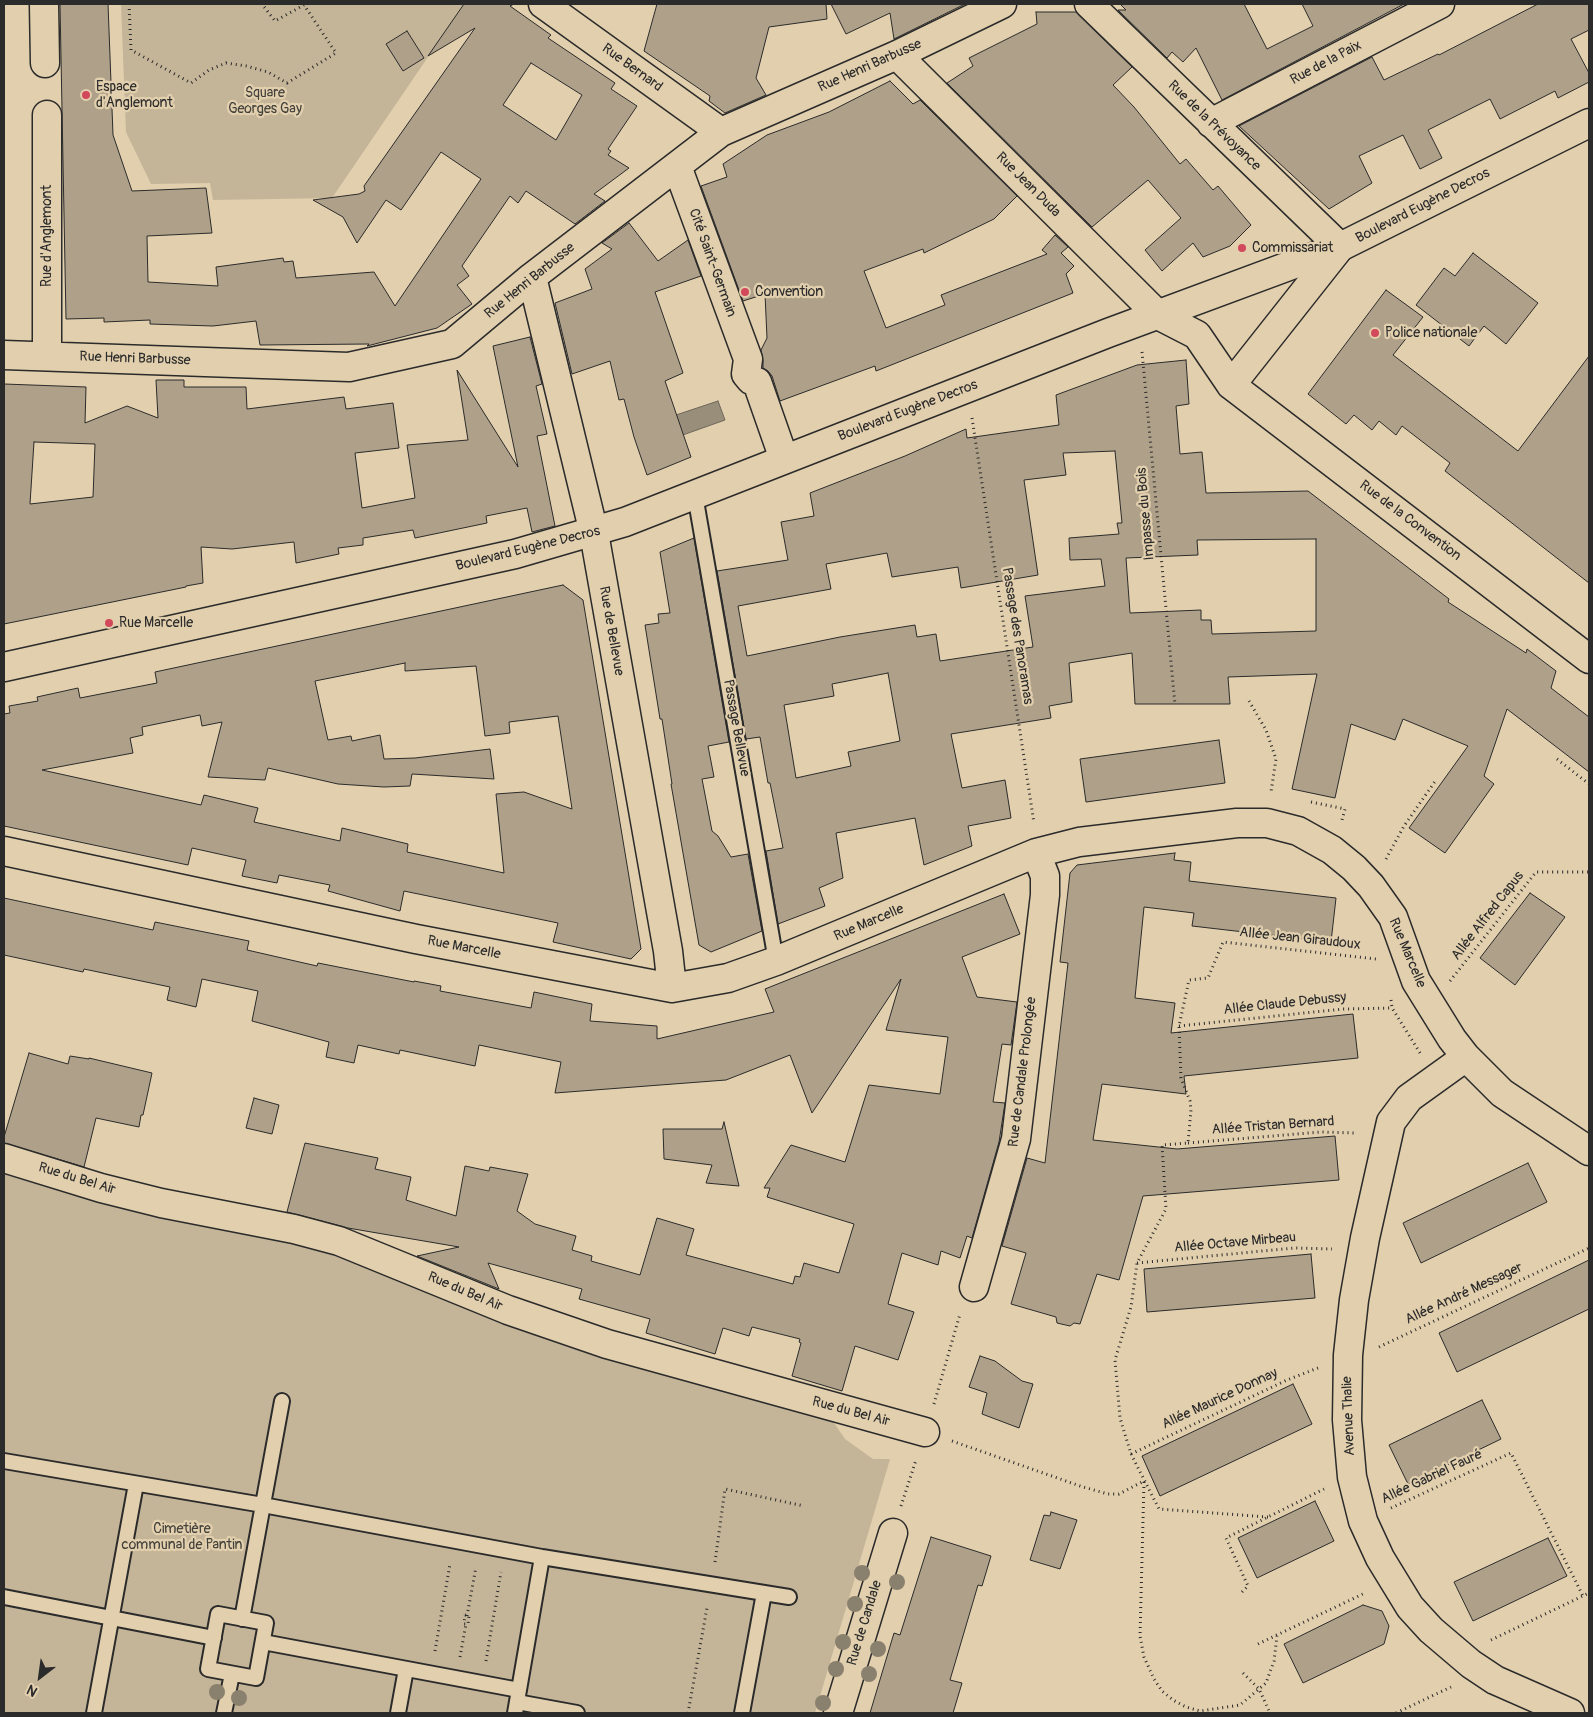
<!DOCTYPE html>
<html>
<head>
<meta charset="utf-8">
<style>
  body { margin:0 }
  #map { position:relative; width:1593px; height:1717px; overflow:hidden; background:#e2cfad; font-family:Pangolin,sans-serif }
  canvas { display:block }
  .frame { position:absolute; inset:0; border:5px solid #2b2b2b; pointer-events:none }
  .north { position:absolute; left:15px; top:1652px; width:50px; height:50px; -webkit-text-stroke:4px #e2cfad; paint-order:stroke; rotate:210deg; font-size:14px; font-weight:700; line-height:20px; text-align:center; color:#2b2b2b }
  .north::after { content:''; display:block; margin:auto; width:18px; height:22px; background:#2b2b2b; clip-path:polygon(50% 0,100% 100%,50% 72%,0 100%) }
</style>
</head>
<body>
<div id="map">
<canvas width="1593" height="1717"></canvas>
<div class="frame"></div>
<div class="north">N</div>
</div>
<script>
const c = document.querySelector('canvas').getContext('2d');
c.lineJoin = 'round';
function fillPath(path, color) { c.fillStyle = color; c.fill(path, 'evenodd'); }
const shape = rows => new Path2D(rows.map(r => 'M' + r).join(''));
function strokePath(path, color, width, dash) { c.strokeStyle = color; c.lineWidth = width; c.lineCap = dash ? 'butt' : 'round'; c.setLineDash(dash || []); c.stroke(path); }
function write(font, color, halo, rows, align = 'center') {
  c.font = font + ' Pangolin,sans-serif'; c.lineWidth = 4.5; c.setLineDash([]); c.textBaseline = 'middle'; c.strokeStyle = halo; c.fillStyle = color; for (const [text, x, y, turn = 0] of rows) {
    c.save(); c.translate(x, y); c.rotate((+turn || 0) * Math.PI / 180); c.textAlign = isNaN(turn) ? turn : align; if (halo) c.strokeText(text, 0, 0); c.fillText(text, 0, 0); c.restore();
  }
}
fillPath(shape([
  [121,4,464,4,332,198,213,200,210,183,151,184,126,132],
  [4,1167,367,1259,509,1326,580,1348,832,1420,845,1439,873,1459,890,1459,815,1713,4,1713]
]), '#c4b498');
const water = shape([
  [718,401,725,420,680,436,673,416,718,401]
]);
fillPath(water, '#998e7a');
strokePath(water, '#6d665a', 1);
const building = shape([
  [60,4,108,4,113,135,132,191,206,188,212,233,147,236,148,282,218,286,216,267,283,258,284,262,293,261,296,278,374,272,395,306,481,179,441,152,401,210,386,200,357,243,343,217,313,200,359,194,365,191,364,186,475,28,428,56,464,4,514,4,510,6,551,35,548,38,615,83,611,89,637,106,608,149,611,151,608,155,629,168,594,194,605,201,575,224,526,191,518,203,510,196,462,266,469,276,457,285,472,304,437,328,367,346,369,344,260,345,256,321,213,326,150,324,150,320,104,322,104,318,66,319,60,4],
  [531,63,582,95,556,140,503,105,531,63],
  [657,4,826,4,827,19,769,27,756,78,766,95,725,113,709,101,710,96,644,51,657,4],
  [831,4,965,4,894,39,890,13,846,34,831,4],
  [1120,4,1244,4,1267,49,1313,26,1302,4,1404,4,1222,100,1196,48,1183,62,1172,52,1167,58,1118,10,1126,10,1120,4],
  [1538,4,1589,4,1589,30,1571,39,1589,73,1589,82,1558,98,1555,91,1500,119,1490,99,1428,130,1442,158,1420,169,1403,135,1359,156,1372,183,1329,209,1239,126,1372,57,1384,80,1438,54,1439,55,1538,4],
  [1036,12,1076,12,1132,67,1113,85,1134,107,1180,164,1186,159,1213,190,1218,186,1251,225,1230,246,1203,257,1193,243,1162,271,1145,250,1181,218,1148,180,1092,227,947,83,973,66,969,58,1037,24,1036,12],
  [407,31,424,58,403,71,386,44,407,31],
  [890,81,913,104,920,100,1017,196,994,219,924,253,923,249,864,271,886,328,945,305,941,295,1047,254,1042,250,1055,235,1068,247,1061,253,1074,266,1066,274,1073,293,876,371,875,366,780,401,772,376,768,371,763,368,763,361,761,350,767,338,765,294,743,301,701,186,727,177,723,164,767,135,829,112,890,81],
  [629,223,658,261,688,240,701,276,655,292,683,373,665,381,691,457,647,475,634,437,624,399,619,400,610,361,572,374,555,303,592,289,585,269,612,249,602,243,629,223],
  [1473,253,1538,303,1506,344,1484,326,1469,346,1416,305,1444,268,1455,276,1473,253],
  [1386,290,1423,317,1393,355,1518,451,1589,356,1589,583,1445,471,1450,463,1402,426,1396,435,1379,421,1372,430,1354,415,1346,424,1308,394,1386,290],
  [530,337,542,384,536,386,547,434,537,436,555,526,532,532,527,508,486,516,487,523,415,538,413,530,363,538,363,545,338,548,339,554,296,563,294,542,232,549,201,547,203,583,186,586,186,587,4,624,4,384,86,387,85,423,127,406,158,418,156,380,184,380,184,387,246,387,247,409,344,397,346,409,393,403,399,448,355,453,362,508,415,498,407,445,468,440,457,370,518,467,493,346,530,337],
  [34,442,95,444,93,497,30,504,34,442],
  [1186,360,1189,404,1176,406,1180,454,1202,452,1206,493,1308,491,1449,599,1448,602,1526,653,1527,649,1556,671,1551,688,1589,717,1589,772,1507,709,1484,776,1494,784,1445,853,1409,828,1468,746,1403,719,1395,740,1351,724,1335,798,1292,789,1317,674,1228,677,1230,704,1135,704,1132,653,1069,663,1072,702,1049,706,1051,718,951,734,962,788,1005,780,1011,818,968,826,972,846,924,865,915,818,836,833,843,878,819,888,825,906,778,924,766,851,783,848,770,783,768,783,760,737,746,739,717,571,788,560,781,522,814,516,810,493,905,456,966,429,967,438,1059,425,1056,395,1137,365,1186,360],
  [1115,451,1122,523,1117,523,1119,534,1069,538,1070,560,1101,559,1105,586,1025,596,1033,647,940,661,936,634,917,637,915,625,840,637,747,656,738,606,831,589,826,564,887,553,892,577,958,567,961,588,1038,575,1024,480,1066,475,1063,453,1115,451],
  [1316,539,1316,631,1212,634,1211,620,1201,620,1201,610,1130,613,1126,558,1198,555,1197,540,1316,539],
  [888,673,900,741,848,752,851,766,796,778,784,705,834,696,832,684,888,673],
  [694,538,729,742,708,746,714,777,702,779,712,831,718,836,731,857,748,854,762,931,711,952,699,945,671,784,672,784,662,719,660,719,645,625,659,623,658,614,670,613,660,552,694,538],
  [563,585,583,600,641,949,631,959,553,942,558,923,404,891,400,911,328,891,330,885,279,875,277,883,242,876,246,860,192,848,188,865,4,826,4,714,10,713,9,706,38,701,37,697,78,688,80,698,157,683,155,672,563,585],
  [405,663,405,671,476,666,485,736,510,733,509,722,558,716,572,809,524,792,496,794,504,873,407,852,408,844,342,828,340,841,254,822,258,808,204,795,201,805,42,770,133,753,130,738,143,735,142,727,200,715,202,726,222,722,208,777,265,780,268,768,338,784,384,787,410,786,412,774,494,779,490,749,415,758,384,759,380,735,352,741,351,736,328,740,315,681,405,663],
  [1219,740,1225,783,1086,802,1080,759,1219,740],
  [1175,853,1174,860,1191,862,1189,881,1336,898,1331,942,1192,926,1194,913,1144,907,1135,998,1175,1003,1171,1033,1353,1014,1358,1058,1184,1076,1186,1094,1102,1084,1093,1140,1177,1149,1335,1136,1339,1180,1143,1196,1119,1280,1097,1274,1080,1324,1074,1323,1070,1326,1057,1323,1056,1317,1011,1304,1026,1253,1002,1246,1027,1158,1045,1163,1068,963,1060,962,1070,873,1077,865,1175,853],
  [1530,893,1565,917,1515,985,1480,958,1530,893],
  [1004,894,1020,934,962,957,977,997,1017,1002,1011,1045,1002,1044,993,1102,1005,1103,999,1142,972,1238,967,1236,960,1258,941,1251,938,1265,902,1253,888,1304,914,1312,898,1360,855,1346,842,1391,792,1376,801,1343,799,1342,800,1339,752,1327,749,1336,723,1328,715,1354,646,1333,650,1319,579,1299,582,1289,488,1263,499,1289,417,1256,459,1247,348,1228,287,1212,305,1143,378,1158,375,1169,411,1177,406,1200,456,1216,465,1166,489,1171,490,1167,528,1174,517,1211,535,1224,576,1236,572,1250,592,1256,591,1261,640,1275,657,1218,694,1229,686,1255,793,1284,795,1276,800,1277,804,1263,839,1273,854,1224,767,1197,770,1188,764,1188,791,1145,845,1162,869,1085,940,1094,948,1037,886,1030,901,979,812,1113,790,1055,726,1080,555,1093,561,1062,479,1045,475,1066,400,1050,399,1054,358,1045,354,1063,326,1057,329,1042,252,1021,258,991,202,979,196,1007,167,1000,170,987,84,969,83,972,4,955,4,898,153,930,155,922,249,941,247,950,317,966,318,963,414,982,414,981,441,986,440,991,531,1008,534,992,592,1004,590,1021,657,1026,657,1039,774,1012,765,989,1004,894],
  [29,1053,68,1064,70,1056,89,1059,89,1058,152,1073,143,1115,141,1115,139,1127,96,1118,84,1167,4,1143,4,1137,29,1053],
  [254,1098,279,1105,272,1134,246,1128,254,1098],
  [724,1122,739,1186,706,1183,712,1165,664,1159,663,1129,722,1129,724,1122],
  [1528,1163,1547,1202,1421,1263,1403,1223,1528,1163],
  [1311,1254,1315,1298,1147,1312,1144,1269,1311,1254],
  [1589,1260,1589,1309,1457,1372,1439,1333,1589,1260],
  [980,1356,995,1361,1022,1381,1033,1384,1019,1428,982,1414,987,1393,969,1387,980,1356],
  [1293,1384,1312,1424,1160,1496,1142,1456,1293,1384],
  [1482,1400,1501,1439,1408,1484,1389,1445,1482,1400],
  [1315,1501,1334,1541,1257,1578,1238,1538,1315,1501],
  [1051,1512,1077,1520,1060,1569,1030,1560,1044,1515,1050,1516,1051,1512],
  [931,1537,991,1556,982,1586,978,1585,950,1680,962,1683,953,1713,870,1713,894,1633,900,1635,931,1537],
  [1548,1538,1567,1576,1473,1621,1454,1582,1548,1538],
  [1363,1605,1382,1611,1389,1626,1384,1644,1303,1683,1284,1644,1363,1605]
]);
fillPath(building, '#afa189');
strokePath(building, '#2b2b2b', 1);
const lane = shape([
  [695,495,776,961],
  [4,1461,263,1505,542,1557,789,1597],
  [4,1597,214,1638],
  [218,1614,266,1623,256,1678,208,1669,218,1614],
  [242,1619,282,1401],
  [263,1642,519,1690],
  [517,1702,577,1713],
  [94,1713,136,1484],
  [224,1713,232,1674],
  [398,1713,406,1669],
  [515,1713,542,1557],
  [742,1713,764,1593]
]);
const street = shape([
  [44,4,45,63],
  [543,4,721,132],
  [1089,4,1340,247,1231,385],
  [897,55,1158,315,1197,335,1231,385,1589,659],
  [47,115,47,356],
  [1211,123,1440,4],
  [677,166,748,359,746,374,751,380,757,382,784,459],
  [532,277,594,533,668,951,672,988],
  [4,355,349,367,452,344,532,277,721,132,897,55,1002,4],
  [4,851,416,939,672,988,728,978,776,961,1036,853,1079,842,1237,823,1267,823,1298,831,1332,850,1354,868,1371,886,1393,917,1416,981,1452,1039,1466,1057,1502,1093,1589,1151],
  [1466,1057,1409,1098,1391,1122,1365,1238,1354,1300,1348,1355,1347,1420,1352,1477,1363,1521,1380,1558,1410,1607,1431,1630,1471,1664,1495,1680,1570,1713],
  [4,1158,101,1188,161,1203,294,1229,339,1241,508,1310,607,1344,925,1432],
  [974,1287,1016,1139,1045,895,1045,876,1036,853],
  [838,1713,893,1533]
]);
const secondary = shape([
  [4,667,515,554,625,522,1108,333,1340,247,1589,123]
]);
strokePath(lane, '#2b2b2b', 18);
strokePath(street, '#2b2b2b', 31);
strokePath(secondary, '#2b2b2b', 31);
strokePath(shape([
  [129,4,131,50,191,83,209,70,226,63,246,66,268,72,287,83,336,53,304,5,275,21,262,4],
  [1142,352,1175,705],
  [972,418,1034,823],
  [1249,701,1266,730,1276,759,1271,792],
  [1557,759,1589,784],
  [1311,802,1345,809,1342,820],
  [1386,859,1404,826,1436,780],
  [1450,981,1536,872,1589,872],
  [1391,1000,1392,1008,1420,1053],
  [1179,1026,1343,1009,1392,1008],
  [1188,1143,1321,1132,1357,1133],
  [1137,1263,1294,1248,1332,1249],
  [1379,1347,1589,1248],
  [934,1404,960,1314],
  [952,1441,1083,1487,1108,1494,1119,1494,1144,1481,1140,1636,1144,1657,1154,1679,1162,1691,1173,1700,1186,1707,1200,1711,1240,1705,1266,1683,1274,1661,1277,1636],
  [1131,1454,1287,1380,1318,1368],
  [901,1506,916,1460],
  [1391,1508,1511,1453,1583,1596],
  [1268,1517,1159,1509,1131,1454,1120,1418,1115,1360,1131,1307,1137,1263,1166,1209,1162,1145,1188,1143,1191,1110,1190,1101,1181,1078,1179,1026,1189,980,1208,978,1223,942,1376,959],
  [715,1562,725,1489,804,1506],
  [1242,1592,1248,1586,1226,1538,1324,1489],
  [465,1615,469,1616,468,1624,464,1624,465,1615],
  [467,1616,476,1567],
  [1491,1640,1589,1593],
  [1258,1644,1365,1593],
  [435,1651,450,1564],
  [460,1657,466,1624],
  [486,1661,501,1572],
  [1243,1673,1259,1689,1270,1713],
  [688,1713,707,1608],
  [1396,1713,1451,1687]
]), '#2b2b2b', 3, [1, 4]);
strokePath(lane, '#e2cfad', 14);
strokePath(street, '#e2cfad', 28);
strokePath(secondary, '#e2cfad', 28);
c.fillStyle = '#8a806e';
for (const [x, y] of [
  [862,1573],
  [897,1582],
  [855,1604],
  [843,1642],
  [878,1649],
  [836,1669],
  [869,1674],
  [217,1692],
  [239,1698],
  [823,1703]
]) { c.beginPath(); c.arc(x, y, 8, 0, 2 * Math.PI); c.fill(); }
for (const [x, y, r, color] of [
  [86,95,5,"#d1495b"],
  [1242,248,5,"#d1495b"],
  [745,292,5,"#d1495b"],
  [1375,333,5,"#d1495b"],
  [109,623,5,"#d1495b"]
]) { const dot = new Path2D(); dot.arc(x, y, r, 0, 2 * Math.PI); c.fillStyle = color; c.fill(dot); strokePath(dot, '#e2cfad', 2); }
write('14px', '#2b2b2b', '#e2cfad', [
  ["Rue de la Paix",1326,63,-28],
  ["Rue Henri Barbusse",870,66,-24],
  ["Rue Bernard",632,68,36],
  ["Rue de la Prévoyance",1214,126,44],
  ["Rue Jean Duda",1028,185,45],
  ["Boulevard Eugène Decros",1423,206,-27],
  ["Rue d'Anglemont",47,236,-90],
  ["Cité Saint-Germain",712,263,70],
  ["Rue Henri Barbusse",530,281,-39],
  ["Rue Henri Barbusse",135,359,2],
  ["Boulevard Eugène Decros",908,411,-21],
  ["Impasse du Bois",1146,514,-95],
  ["Rue de la Convention",1410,521,37],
  ["Boulevard Eugène Decros",528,549,-14],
  ["Rue de Bellevue",611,631,80],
  ["Passage des Panoramas",1017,636,81],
  ["Passage Bellevue",736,728,80],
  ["Allée Alfred Capus",1488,916,-52],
  ["Rue Marcelle",869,923,-23],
  ["Allée Jean Giraudoux",1300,939,6],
  ["Rue Marcelle",464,948,11],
  ["Rue Marcelle",1407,953,67],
  ["Allée Claude Debussy",1285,1004,-6],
  ["Rue de Candale Prolongée",1023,1072,-83],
  ["Allée Tristan Bernard",1273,1126,-4],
  ["Rue du Bel Air",77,1179,17],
  ["Allée Octave Mirbeau",1235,1243,-5],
  ["Rue du Bel Air",465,1292,23],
  ["Allée André Messager",1464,1294,-25],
  ["Allée Maurice Donnay",1220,1399,-25],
  ["Rue du Bel Air",851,1412,15],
  ["Avenue Thalie",1349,1416,-92],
  ["Allée Gabriel Fauré",1432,1477,-25],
  ["Rue de Candale",865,1623,-73]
]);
write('14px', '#2b2b2b', '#e2cfad', [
  ["Espace",96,87],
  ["d'Anglemont",96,103],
  ["Commissariat",1252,248],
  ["Convention",755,292],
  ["Police nationale",1385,333],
  ["Rue Marcelle",119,623]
], 'left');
write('14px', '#42403b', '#e2cfad', [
  ["Square",265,93],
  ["Georges Gay",265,109],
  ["Cimetière",182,1529],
  ["communal de Pantin",182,1545]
]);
</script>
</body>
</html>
